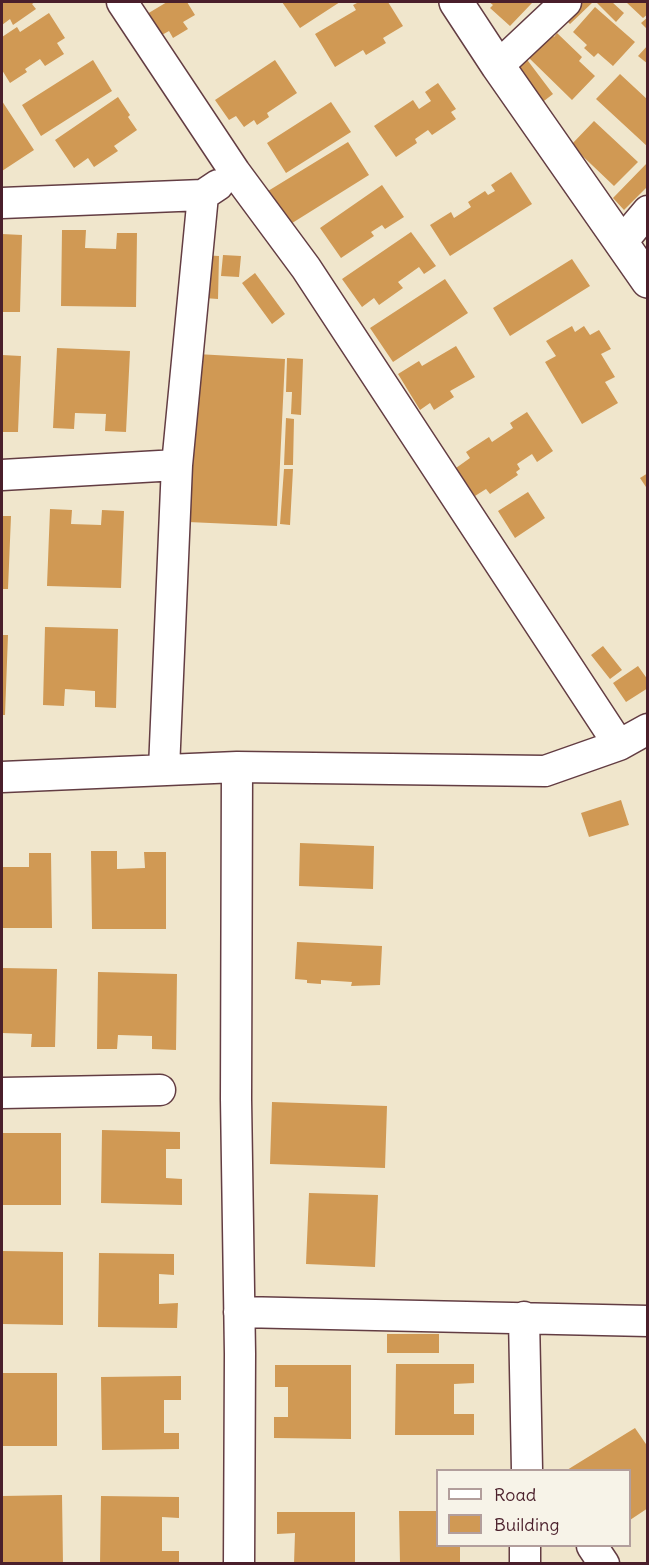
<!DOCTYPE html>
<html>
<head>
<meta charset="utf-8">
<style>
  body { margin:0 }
  #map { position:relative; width:649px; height:1565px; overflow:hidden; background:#f0e6cc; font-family:Delius,sans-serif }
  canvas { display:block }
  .frame { position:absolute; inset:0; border:3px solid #4a1f2b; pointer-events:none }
  .legend { position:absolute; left:436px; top:1469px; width:195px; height:78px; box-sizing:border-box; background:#f7f3e8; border:2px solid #b29e9c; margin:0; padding:8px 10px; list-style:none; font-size:18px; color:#4a1f2b }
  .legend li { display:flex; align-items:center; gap:12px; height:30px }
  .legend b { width:30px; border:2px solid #b29e9c }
</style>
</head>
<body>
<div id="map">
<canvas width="649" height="1565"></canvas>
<div class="frame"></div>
<ul class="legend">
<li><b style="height:8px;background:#fff"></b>Road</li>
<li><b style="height:16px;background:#d09954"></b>Building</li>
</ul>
</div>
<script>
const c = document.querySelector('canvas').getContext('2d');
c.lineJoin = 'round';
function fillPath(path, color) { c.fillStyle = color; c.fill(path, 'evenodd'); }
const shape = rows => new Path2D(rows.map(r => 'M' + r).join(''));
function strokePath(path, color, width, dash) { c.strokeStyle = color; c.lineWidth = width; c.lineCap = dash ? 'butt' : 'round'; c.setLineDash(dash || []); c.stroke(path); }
fillPath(shape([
  [2,2,35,2,32,4,36,9,13,25,10,19,2,25],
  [167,2,187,2,195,15,183,22,188,29,173,38,169,31,160,36,147,14],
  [282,2,340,2,300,28],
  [359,2,388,2,403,26,383,38,386,43,366,55,363,50,335,67,315,34,356,10,353,5],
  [489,2,530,2,532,3,510,26,490,8,493,5],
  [569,2,593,2,570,24,558,12],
  [596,2,612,2,624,13,616,22],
  [626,2,648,2,648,14,643,18],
  [595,7,635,42,613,66,598,53,594,57,584,48,587,45,573,32],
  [49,13,65,38,57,43,64,54,45,66,40,59,25,69,27,72,10,83,2,70,2,37,17,27,20,32],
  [648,17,648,30,641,23],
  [544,26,554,37,557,33,582,57,579,61,595,76,572,100,528,57],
  [648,45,648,64,638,56],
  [525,57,553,94,540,104,512,67],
  [93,60,112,91,41,136,22,105],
  [275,60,297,93,267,113,269,117,257,125,254,120,244,127,236,116,229,120,215,100],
  [620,74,648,100,648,147,596,99],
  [438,83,456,109,451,112,456,119,432,135,428,130,415,139,417,143,396,157,374,126,413,100,419,109,431,101,425,92],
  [118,97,130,115,128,117,137,130,114,146,118,151,94,167,88,158,74,168,55,140],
  [2,101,34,150,2,171],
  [331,102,351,132,286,173,267,143],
  [594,121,638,162,614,186,571,145],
  [348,142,369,175,289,225,268,191],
  [648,162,648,186,624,210,613,198],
  [511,172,532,204,450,256,430,225,451,212,454,218,471,207,468,202,485,191,488,195,495,191,491,185],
  [382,185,404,217,385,229,382,225,371,232,374,236,341,258,320,228],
  [62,230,86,230,85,248,116,249,117,233,137,233,136,307,61,306],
  [411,232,436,266,424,274,419,267,398,282,403,288,379,305,374,298,362,307,342,279],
  [2,234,22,235,20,312,2,312],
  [200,255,219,256,218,299,204,298],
  [223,255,241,256,239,277,221,276],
  [572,259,590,286,510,336,493,308],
  [255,273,285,314,272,324,242,283],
  [445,279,468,313,393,362,370,328],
  [572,326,575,332,584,326,590,335,599,330,611,349,601,354,615,377,605,382,618,403,582,424,545,362,556,356,546,341],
  [456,346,475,377,450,391,454,397,434,410,430,403,420,410,398,374,419,361,422,366],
  [57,348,130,351,126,432,105,431,106,414,75,413,74,429,53,428],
  [197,354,285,359,277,526,188,522],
  [2,355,21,356,18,432,2,432],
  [287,358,303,359,301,415,291,414,292,392,286,392],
  [527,412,553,451,537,462,532,454,517,464,520,469,516,472,518,475,490,494,486,489,475,496,456,468,470,458,466,452,489,437,492,442,513,428,510,423],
  [286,418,294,419,293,465,284,465],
  [284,469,293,469,290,525,280,524],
  [648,473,648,490,640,478],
  [528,492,545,518,515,538,498,511],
  [50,509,72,510,71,524,101,525,102,510,124,511,121,588,47,586],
  [2,516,11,516,8,589,2,589],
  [45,627,118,629,116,708,95,707,95,691,65,689,64,706,43,705],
  [2,635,8,635,5,715,2,715],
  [603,646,622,670,610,679,591,655],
  [638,666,648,680,648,688,626,702,613,683],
  [621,800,629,825,589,837,581,813],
  [300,843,374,846,373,889,299,886],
  [91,851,117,851,117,869,145,868,144,852,166,852,166,929,92,929],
  [29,853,51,853,52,928,2,928,2,867,29,867],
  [297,942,382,946,380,985,351,986,352,982,321,980,321,984,307,983,307,980,295,979],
  [2,968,57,969,55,1047,31,1047,32,1034,2,1033],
  [98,972,177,974,176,1050,152,1049,152,1036,118,1035,117,1049,97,1049],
  [272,1102,387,1106,385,1168,270,1164],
  [102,1130,180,1132,180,1149,166,1149,166,1178,182,1179,182,1205,101,1203],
  [2,1133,61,1133,61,1205,2,1205],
  [309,1193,378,1195,375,1267,306,1264],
  [2,1251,63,1252,63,1325,2,1324],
  [99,1253,174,1254,174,1275,159,1274,159,1304,178,1303,177,1328,98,1327],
  [387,1334,439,1334,439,1353,387,1353],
  [396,1364,474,1364,474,1383,454,1384,454,1414,474,1414,474,1435,395,1435],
  [275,1365,351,1365,351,1439,274,1438,274,1417,288,1417,288,1387,275,1387],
  [2,1373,57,1373,57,1446,2,1446],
  [181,1376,181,1400,164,1400,164,1433,179,1433,179,1449,102,1450,101,1377],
  [635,1428,648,1447,648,1508,630,1520,630,1470,567,1470],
  [62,1495,63,1564,2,1564,2,1496],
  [101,1496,179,1497,179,1518,162,1517,162,1551,179,1551,179,1564,100,1564],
  [399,1511,438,1511,438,1546,460,1546,460,1564,400,1564],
  [277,1512,355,1512,355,1564,294,1564,295,1533,277,1534]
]), '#d09954');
const minor = shape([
  [122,2,235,172,306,268,619,745],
  [498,66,566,2],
  [2,203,203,195,218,185],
  [621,243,648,211],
  [2,475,177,465],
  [237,767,236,1099,240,1354,239,1564],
  [164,769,177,465,203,195],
  [2,777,237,767,545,771,619,745,648,729],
  [2,1093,160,1090],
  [239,1312,648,1321],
  [524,1317,527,1470],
  [592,1546,604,1564],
  [525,1564,525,1546]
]);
const tertiary = shape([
  [456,2,498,66,648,281]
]);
strokePath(minor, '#633d43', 33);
strokePath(tertiary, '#633d43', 36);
strokePath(minor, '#fff', 30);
strokePath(tertiary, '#fff', 33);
</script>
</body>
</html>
